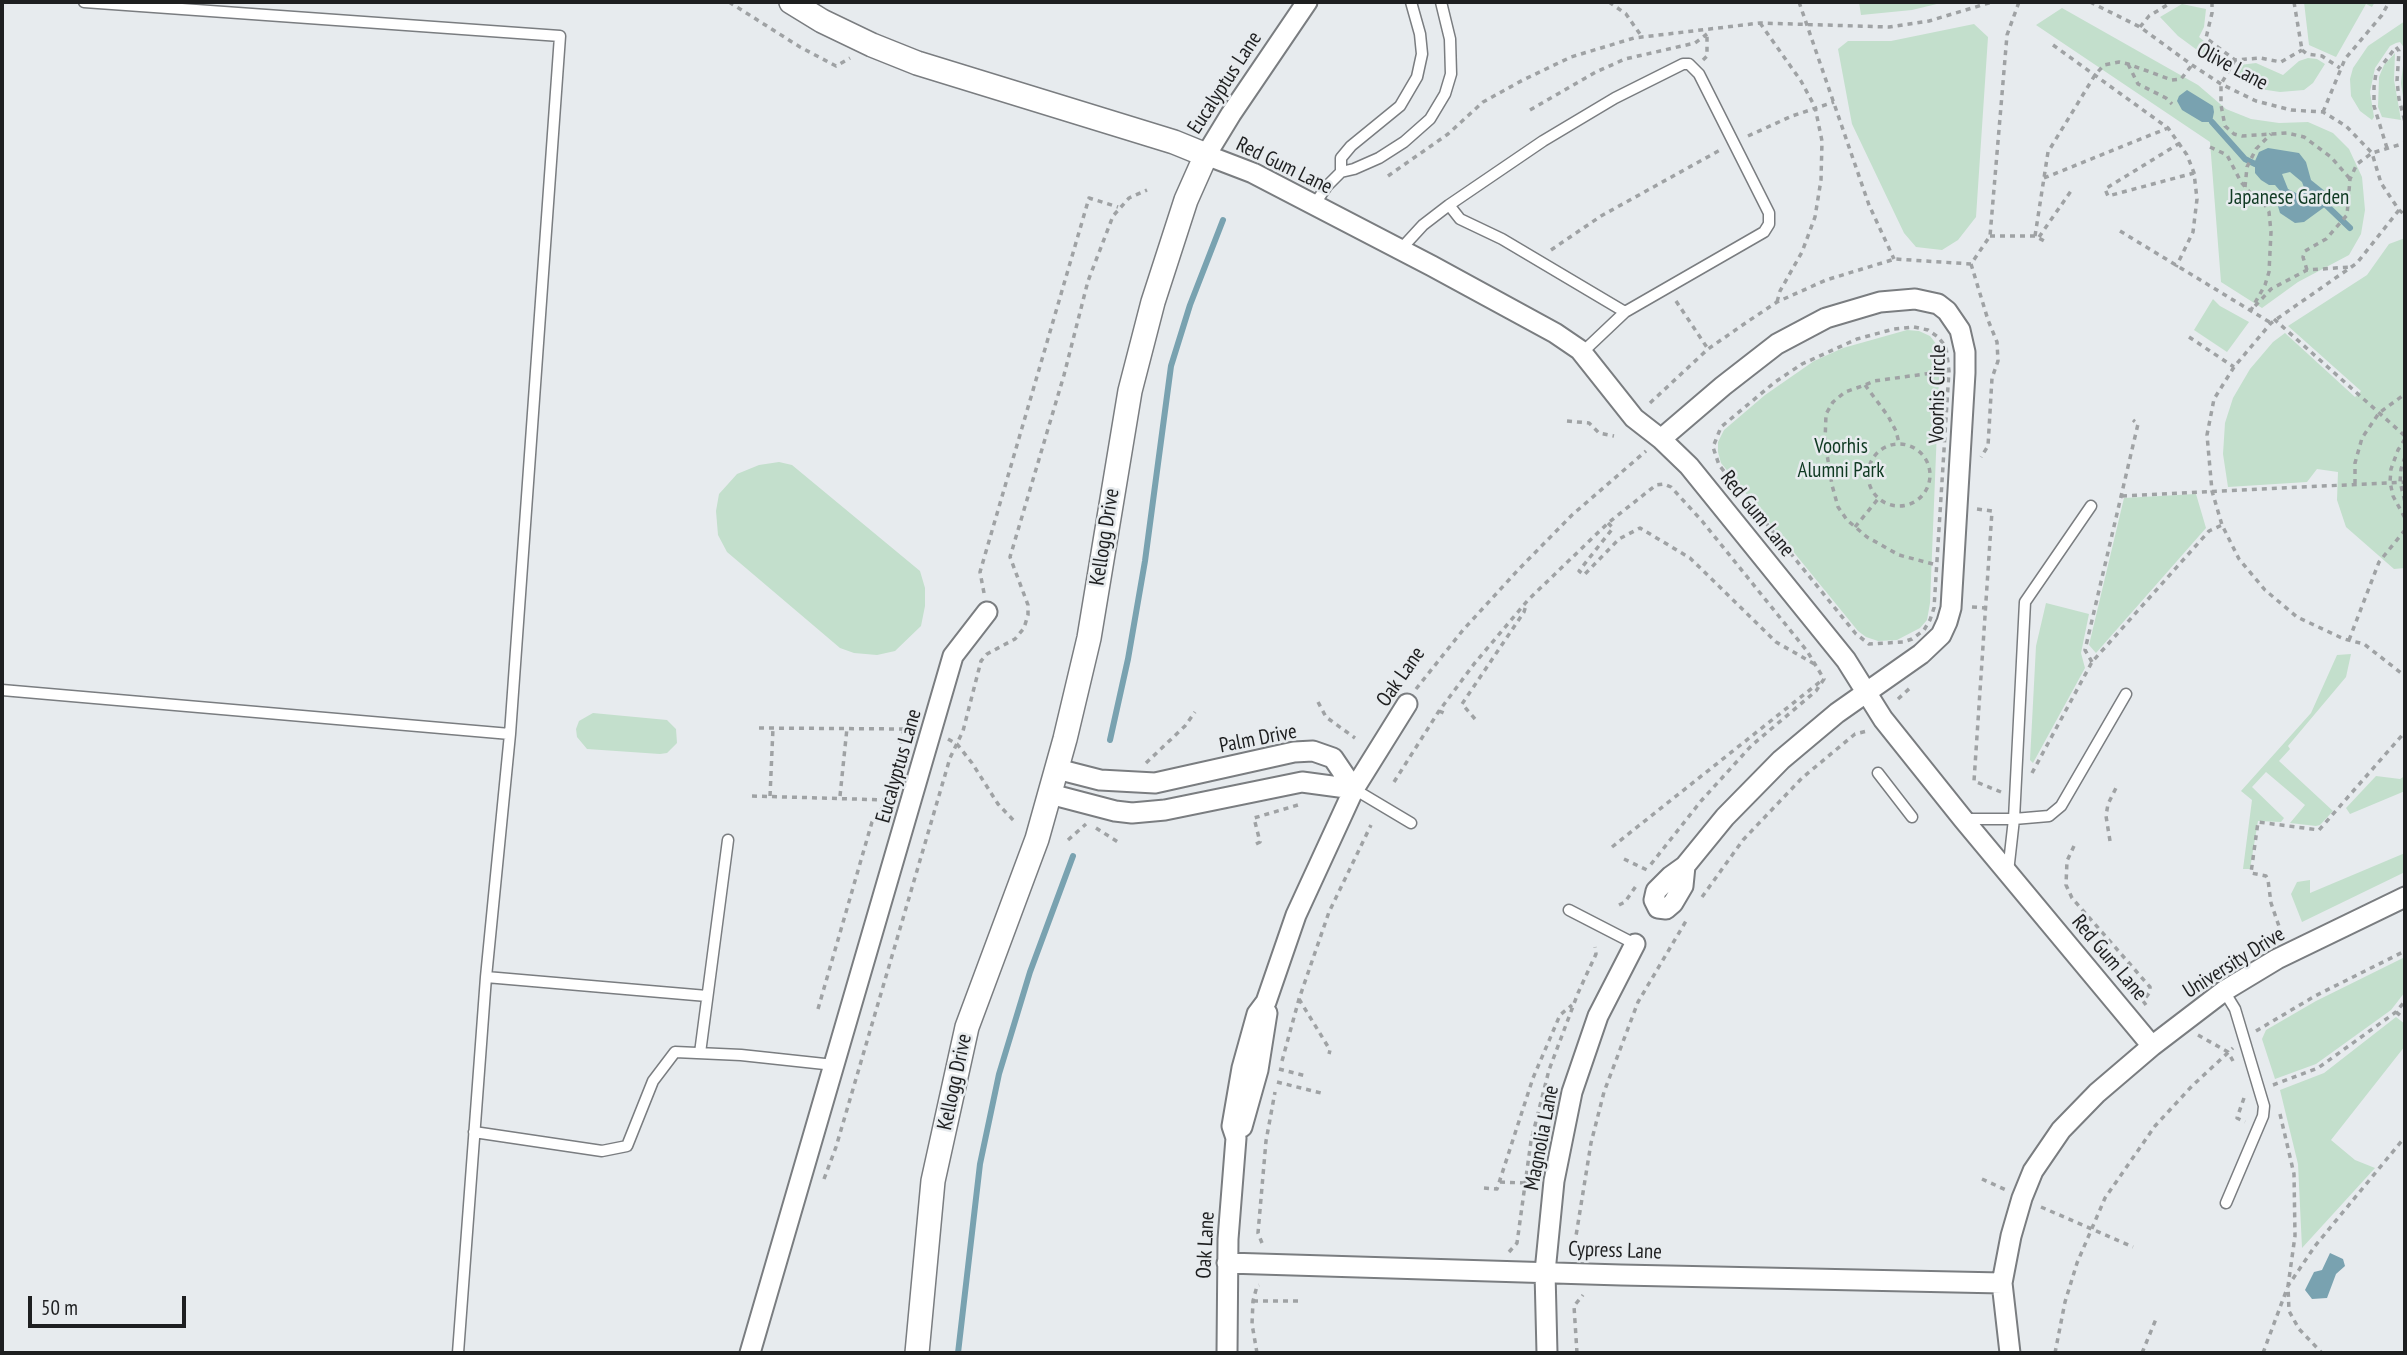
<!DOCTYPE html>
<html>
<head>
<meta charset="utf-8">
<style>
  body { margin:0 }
  #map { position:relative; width:2407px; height:1355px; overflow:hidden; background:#e7ebee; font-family:"PT Sans Narrow",sans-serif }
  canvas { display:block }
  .frame { position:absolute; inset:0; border:4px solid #1e1f20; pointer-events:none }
  .scale { position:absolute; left:28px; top:1296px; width:158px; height:32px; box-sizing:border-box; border:4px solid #1e1f20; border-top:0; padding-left:9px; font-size:21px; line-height:24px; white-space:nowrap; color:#1e1f20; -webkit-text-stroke:5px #e7ebee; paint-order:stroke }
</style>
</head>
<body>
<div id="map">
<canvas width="2407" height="1355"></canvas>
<div class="frame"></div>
<div class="scale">50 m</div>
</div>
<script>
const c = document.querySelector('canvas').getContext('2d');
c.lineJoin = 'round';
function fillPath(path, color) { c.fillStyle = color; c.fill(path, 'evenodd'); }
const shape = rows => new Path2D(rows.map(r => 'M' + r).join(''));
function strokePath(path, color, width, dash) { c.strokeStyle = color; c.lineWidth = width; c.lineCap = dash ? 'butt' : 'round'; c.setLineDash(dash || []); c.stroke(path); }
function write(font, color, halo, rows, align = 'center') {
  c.font = font + ' "PT Sans Narrow",sans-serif'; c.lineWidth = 5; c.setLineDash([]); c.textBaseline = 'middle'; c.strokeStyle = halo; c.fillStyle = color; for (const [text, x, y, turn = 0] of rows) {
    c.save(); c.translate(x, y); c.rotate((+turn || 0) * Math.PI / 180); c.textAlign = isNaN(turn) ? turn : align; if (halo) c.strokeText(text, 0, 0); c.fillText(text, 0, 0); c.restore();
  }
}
fillPath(shape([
  [1859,2,1945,2,1912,10,1861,15],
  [2304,2,2375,2,2372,7,2366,4,2336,57,2309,45],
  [2182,4,2206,9,2204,27,2199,37,2230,62,2223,69,2178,36,2160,17],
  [2062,8,2198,85,2226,109,2251,119,2279,123,2308,122,2333,133,2349,149,2362,177,2365,210,2361,234,2349,255,2298,282,2262,308,2221,282,2210,142,2036,25],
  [2405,21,2405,110,2401,83,2405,49,2400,42,2396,43,2390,46,2375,68,2370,92,2374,117,2372,120,2360,111,2351,96,2350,79,2353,68,2368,46],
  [1974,24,1988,37,1976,217,1958,240,1942,250,1916,247,1904,233,1852,124,1838,49,1848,41,1891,41],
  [2395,53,2394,80,2401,120,2382,117,2378,107,2379,77,2384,65],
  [2308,58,2317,59,2325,64,2313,83,2304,90,2280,92,2260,89,2234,75,2240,65,2256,63,2283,75,2299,61],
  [2405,238,2405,568,2394,569,2346,527,2337,500,2338,472,2317,469,2307,482,2228,487,2223,454,2225,423,2233,398,2250,369,2273,342,2285,333,2355,397,2361,391,2288,326,2367,275,2389,244],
  [2213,299,2220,306,2249,322,2227,352,2194,330],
  [1907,330,1919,331,1930,336,1937,345,1940,355,1930,603,1927,620,1920,628,1897,640,1878,641,1866,637,1858,631,1721,463,1718,452,1718,442,1724,430,1765,395,1814,361,1843,348],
  [779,462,792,465,920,571,925,588,925,606,921,626,895,651,877,655,854,653,840,648,727,552,718,535,716,511,719,494,737,474,759,465],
  [2196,494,2206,528,2096,653,2089,645,2124,498],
  [2046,603,2089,614,2081,653,2085,668,2033,763,2030,760,2036,646],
  [2351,654,2346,677,2288,746,2290,749,2279,761,2333,811,2320,825,2316,826,2290,823,2305,805,2266,772,2252,787,2284,818,2281,822,2258,821,2250,869,2243,869,2252,800,2241,791,2311,713,2337,655],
  [593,713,667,720,676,729,677,743,667,753,660,754,587,749,577,737,576,729,579,721],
  [2376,776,2400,779,2405,776,2405,791,2350,814,2346,808],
  [2405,853,2405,872,2302,922,2291,894,2297,882,2310,880,2310,893],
  [2405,957,2405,992,2391,1010,2316,1064,2275,1079,2262,1039,2266,1030,2316,1001],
  [2396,1017,2405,1024,2405,1046,2331,1140,2355,1160,2375,1168,2302,1248,2298,1164,2280,1090,2324,1073]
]), '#c3dfcc');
fillPath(shape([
  [2187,90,2213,106,2214,112,2212,122,2202,122,2182,110,2177,101,2179,96],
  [2268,148,2299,153,2306,162,2311,180,2331,196,2330,203,2304,222,2295,223,2280,213,2277,203,2281,192,2275,185,2269,185,2261,180,2255,173,2255,161,2259,152],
  [2290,172,2302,182,2306,193,2298,194,2288,189,2282,174],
  [2330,1253,2343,1259,2345,1266,2336,1274,2327,1298,2312,1299,2305,1290,2314,1272,2322,1270]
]), '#79a2b0');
strokePath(shape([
  [2212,122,2245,159,2255,164],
  [2326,205,2350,228],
  [1110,740,1128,659,1145,561,1171,366,1190,305,1223,220],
  [958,1353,980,1164,999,1074,1030,972,1073,856]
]), '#79a2b0', 6);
const service = shape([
  [84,2,560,36,510,734],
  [1341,172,1341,158,1351,146,1400,106,1417,77,1422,54,1420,34,1411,2],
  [1314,205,1327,186,1341,172,1354,169,1379,158,1404,142,1430,119,1445,94,1451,74,1450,39,1441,2],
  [1449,205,1460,219,1502,239,1625,312],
  [1400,250,1423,225,1449,205,1543,141,1615,98,1683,64,1689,64,1699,74,1769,213,1769,224,1764,232,1625,312,1588,347,1580,350],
  [2091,506,2025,602,2014,819,2049,816,2061,806,2126,694],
  [2,690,510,734,486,977,458,1353],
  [1878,773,1912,817],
  [1354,789,1411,823],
  [1963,819,2014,819,2008,872],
  [1569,910,1635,944],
  [486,977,707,996],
  [2224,991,2235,1009,2264,1106,2263,1116,2226,1203],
  [700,1053,728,840],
  [474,1132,602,1151,627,1146,653,1081,675,1052,741,1055,834,1065]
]);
const minor = shape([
  [1307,2,1231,114,1206,155,1253,173,1432,266,1555,333,1580,350,1634,418,1661,439,1689,466,1846,660,1883,719,1963,819,2152,1046],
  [1661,439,1723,386,1777,344,1826,318,1880,302,1915,299,1938,304,1947,311,1960,330,1965,352,1965,373,1951,608,1947,622,1941,635,1921,654,1837,713,1781,760,1725,817,1685,866,1671,876,1656,891,1654,900,1658,908,1666,909,1673,903,1683,886,1685,866],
  [1057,769,1100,780,1155,783,1294,752,1313,751,1333,758,1354,789],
  [1050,794,1115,811,1132,813,1165,810,1302,782,1354,789],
  [1242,1127,1258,1070,1267,1013],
  [1227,1263,1621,1275,2002,1283],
  [750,1353,953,656,987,612],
  [1227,1353,1228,1239,1236,1138,1232,1126,1242,1068,1257,1014,1266,1002,1296,915,1343,813,1354,789,1407,704],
  [1547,1353,1545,1272,1554,1181,1572,1092,1598,1016,1635,944],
  [2010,1353,2002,1283,2011,1236,2022,1198,2033,1171,2061,1130,2097,1093,2152,1046,2224,991,2277,959,2405,897]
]);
const tertiary = shape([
  [791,2,822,21,872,45,917,63,1174,142,1206,155,1186,200,1153,302,1130,391,1089,638,1065,739,1037,839,967,1027,933,1181,917,1353]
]);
strokePath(service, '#7a7d80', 13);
strokePath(minor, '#7a7d80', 23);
strokePath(tertiary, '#7a7d80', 26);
strokePath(shape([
  [729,2,800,47,836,66,850,58],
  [1609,2,1626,14,1642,37],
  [1799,2,1869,205,1894,259],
  [2090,2,2140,27,2192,65,2221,84,2256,101,2291,110,2323,112,2346,126,2372,153,2381,183,2399,210,2405,215],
  [2212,2,2212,13,2206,38,2235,60,2260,58,2281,62,2302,50],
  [2294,2,2302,50],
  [1760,23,1801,81,1815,107,1822,141,1821,180,1815,217,1802,252,1780,291,1777,302],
  [2140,27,2149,16,2172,2],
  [2053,45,2168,128,2187,155,2194,173,2197,199,2193,232,2176,267],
  [2302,50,2307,54,2322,56,2340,68],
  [1703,60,1707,56,1707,34],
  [2235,60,2221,84,2221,105,2225,126,2234,134,2242,136,2287,133,2304,137,2331,157,2350,179],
  [2128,64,2138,84,2166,98,2172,104],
  [1530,110,1596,72,1625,59,1695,43,1707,34],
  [2323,112,2345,59,2382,15,2389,2],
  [1748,136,1792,116,1834,102],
  [2180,143,2105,189,2108,196,2194,173],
  [2210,147,2227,155,2241,182,2252,195,2264,203,2269,212,2271,232,2269,272,2265,285,2251,310],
  [2387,148,2374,106,2374,87,2376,73,2396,47,2399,51,2397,81,2399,99,2405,122],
  [1388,176,1448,134,1483,102,1523,80,1571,57,1634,38,1760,23,1889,27,1929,21,1992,2],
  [2044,178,2168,128],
  [2245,187,2247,167,2256,149,2271,134],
  [2399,210,2357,263,2271,323,2234,367,2214,399,2207,435,2212,491,2222,525,2239,559,2265,590,2297,617,2344,639,2364,644,2405,676],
  [2120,231,2271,323],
  [1990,236,2035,236,2048,243],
  [2035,236,2048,152,2095,75,2104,65,2119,62,2128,64,2172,80,2181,79,2192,65],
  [2039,237,2071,191],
  [1551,250,1601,216,1722,149],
  [1971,264,1988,320,1997,342,1998,361,1992,378,1988,446,1981,457],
  [2307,270,2303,257,2305,251,2326,239,2347,215,2350,179,2357,164,2372,153,2405,143],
  [1676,301,1708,349],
  [2255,306,2271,289,2307,270,2350,267],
  [2274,319,2405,436],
  [1914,327,1928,330,1938,337,1946,347,1949,371,1934,608,1930,620,1924,630,1912,639,1903,642,1869,644,1856,634,1719,465,1713,447,1721,427,1775,382,1802,364,1857,339,1894,329,1914,327],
  [2189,337,2234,367],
  [1865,385,1888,416,1896,431,1899,443],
  [1650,403,1708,349,1747,322,1777,302,1826,280,1895,259,1971,264,1990,236,2007,35,2019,2],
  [1567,421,1589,423,1599,433,1614,436],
  [2405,439,2398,450,2391,469,2390,482,2393,496,2405,518],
  '1868 475a31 31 0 1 1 62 0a31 31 0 1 1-62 0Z',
  [2405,457,2401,469,2400,482,2405,502],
  [2355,484,2355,463,2362,438,2379,413,2405,394],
  [2122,496,2405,482],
  [1977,509,1992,511,1974,781,2001,792],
  [1608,523,1613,528,1579,571,1584,575,1619,539,1640,528,1690,558,1776,642,1816,665],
  [1855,527,1878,499],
  [1933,564,1899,555,1867,537,1847,520,1838,507,1832,485,1825,442,1826,414,1833,402,1845,392,1865,385,1874,381,1947,371],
  [984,593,980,572,1089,198,1118,207],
  [1972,607,1986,608],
  [2349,640,2379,562,2405,530],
  [2092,662,2085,650,2138,424,2133,420],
  [1416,689,1463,630,1518,570,1572,515,1646,451],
  [1898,699,1910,688],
  [1318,702,1326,717,1355,738],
  [1439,711,1446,714],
  [1475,719,1462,704,1524,612,1526,605],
  [759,728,907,729],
  [948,739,957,744,972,763,998,804,1016,823],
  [1146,763,1185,726,1195,712],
  [2032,773,2092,662,2209,531,2222,525],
  [1394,782,1439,711,1474,664,1528,600,1608,523,1656,485,1664,484,1671,487,1702,521,1807,651,1824,679,1816,691,1751,746,1701,801,1648,868],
  [752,796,888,800],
  [770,796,773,728],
  [840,796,847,728],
  [1096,828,1118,842],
  [1068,840,1086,824],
  [2110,841,2106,816,2108,804,2117,786],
  [1256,844,1260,842,1254,818,1298,805],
  [2074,846,2067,861,2066,885,2072,898,2150,987,2150,992,2143,1001,2146,1005],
  [1612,847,1821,681],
  [1624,859,1647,870],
  [1702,897,1743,840,1802,778,1855,734,1867,731],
  [1619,905,1625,902,1636,886],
  [2282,935,2271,903,2268,880,2266,876,2251,873,2258,822,2319,830,2405,732],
  [1299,999,1330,1050,1329,1054],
  [818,1009,872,822,888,800,904,729],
  [2396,1012,2405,1019],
  [2256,1031,2315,996,2405,951],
  [2198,1035,2228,1052,2233,1061],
  [1282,1061,1299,999,1329,912,1371,825],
  [1279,1069,1306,1076],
  [1277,1082,1321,1093],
  [2273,1085,2318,1068,2396,1012,2405,1001],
  [2244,1098,2237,1118,2245,1122],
  [2280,1114,2294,1174,2295,1236,2288,1286,2289,1311,2299,1329,2322,1353],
  [824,1179,836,1147,950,758,963,731,981,661,987,654,1015,639,1024,628,1028,615,1028,605,1010,557,1064,375,1088,281,1113,216,1129,198,1147,190],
  [1982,1179,2006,1190],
  [1500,1182,1524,1183],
  [1484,1188,1497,1189,1533,1078,1560,1015,1572,1005],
  [2041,1207,2133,1247],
  [1262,1243,1258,1233,1266,1141,1275,1092],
  [1509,1252,1517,1243,1531,1141,1549,1070,1578,993,1596,954,1595,947],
  [1581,1253,1575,1242,1591,1143,1604,1092,1638,1002,1686,921],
  [1253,1301,1299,1301],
  [1257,1353,1252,1324,1253,1301,1257,1286,1259,1285],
  [1577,1353,1574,1306,1583,1295],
  [2055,1353,2065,1302,2077,1263,2105,1198,2155,1126,2192,1086,2233,1048],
  [2142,1353,2156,1319],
  [2263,1353,2288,1286,2315,1246,2405,1137]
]), '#9fa2a4', 3.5, [5, 5]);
strokePath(service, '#fff', 10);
strokePath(minor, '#fff', 19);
strokePath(tertiary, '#fff', 23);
write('21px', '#1e1f20', '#e7ebee', [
  ["Olive Lane",2232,67,28],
  ["Eucalyptus Lane",1225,83,-57],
  ["Red Gum Lane",1284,166,26],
  ["Voorhis Circle",1938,394,-89],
  ["Red Gum Lane",1757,514,51],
  ["Kellogg Drive",1105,537,-81],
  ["Oak Lane",1401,677,-55],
  ["Palm Drive",1258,739,-11],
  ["Eucalyptus Lane",899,766,-74],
  ["Red Gum Lane",2109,958,50],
  ["University Drive",2234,963,-32],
  ["Kellogg Drive",955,1082,-78],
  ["Magnolia Lane",1542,1138,-79],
  ["Oak Lane",1206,1245,-87],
  ["Cypress Lane",1615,1251,2]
]);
write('21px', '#103a23', '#e7ebee', [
  ["Japanese Garden",2289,198],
  ["Voorhis",1841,447],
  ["Alumni Park",1841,471]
]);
</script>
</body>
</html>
